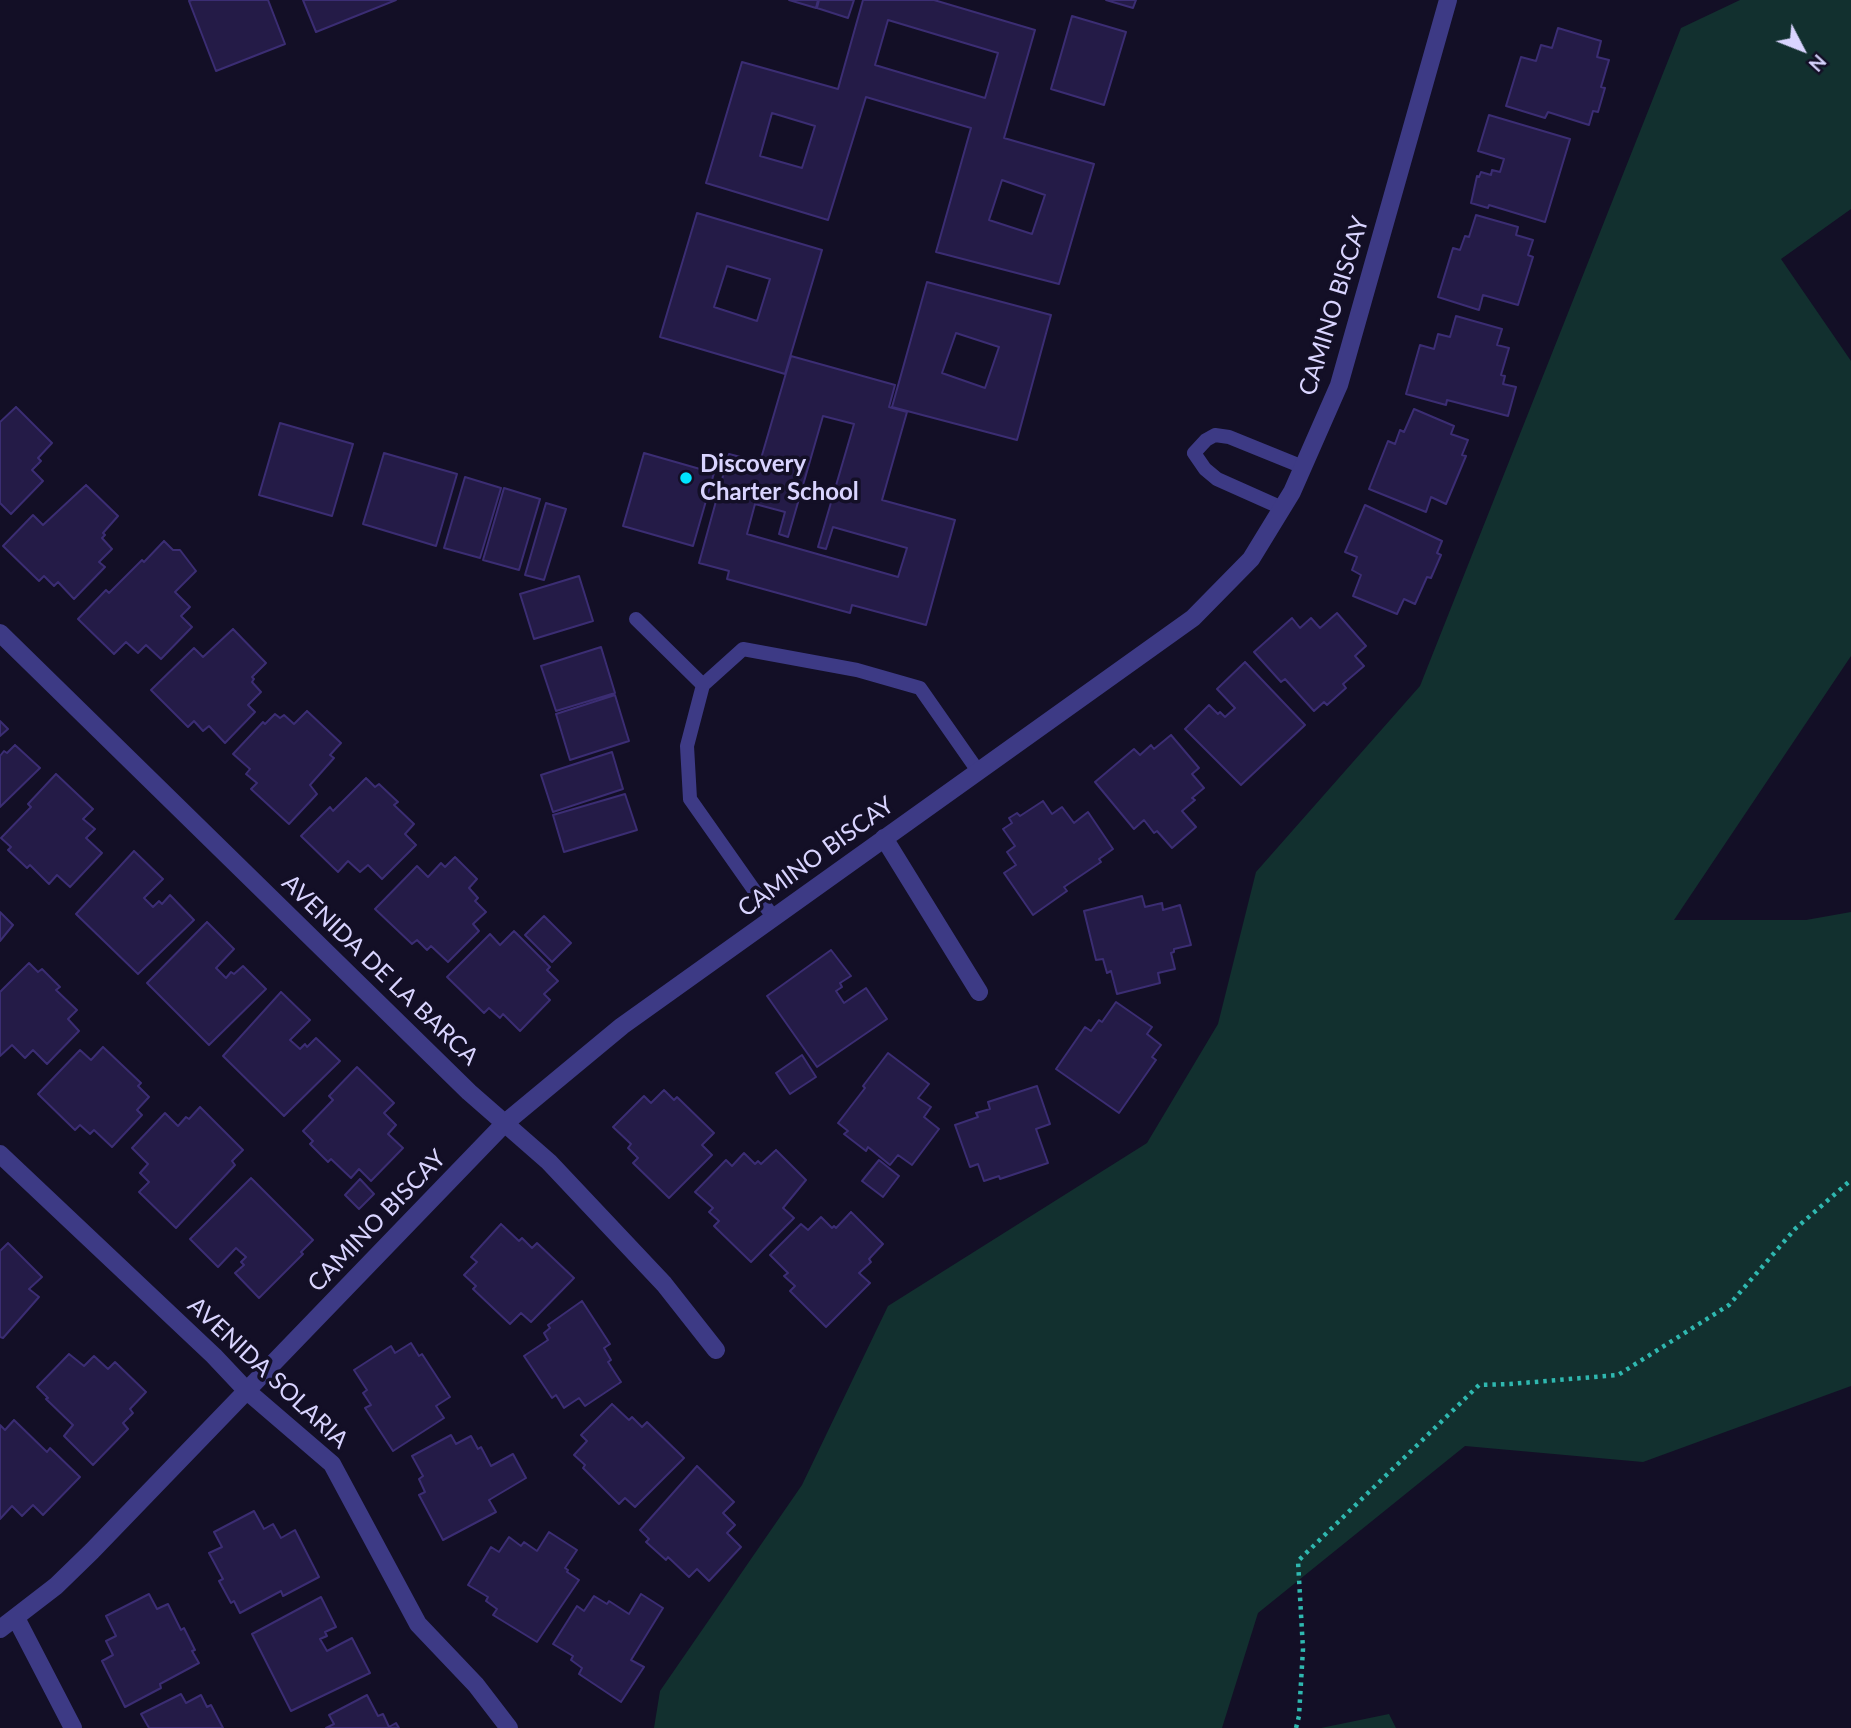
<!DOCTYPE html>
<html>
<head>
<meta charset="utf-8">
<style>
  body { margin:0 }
  #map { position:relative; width:1851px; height:1728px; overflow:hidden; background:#130f26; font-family:Lato,sans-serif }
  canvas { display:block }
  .north { position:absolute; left:1767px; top:14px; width:70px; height:70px; -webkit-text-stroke:5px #130f26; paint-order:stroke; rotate:132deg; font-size:19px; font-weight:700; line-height:28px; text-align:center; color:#d9d4ff }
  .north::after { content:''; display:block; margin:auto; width:24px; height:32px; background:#d9d4ff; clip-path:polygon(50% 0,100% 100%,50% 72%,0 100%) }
</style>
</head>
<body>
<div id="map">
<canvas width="1851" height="1728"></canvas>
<div class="north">N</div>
</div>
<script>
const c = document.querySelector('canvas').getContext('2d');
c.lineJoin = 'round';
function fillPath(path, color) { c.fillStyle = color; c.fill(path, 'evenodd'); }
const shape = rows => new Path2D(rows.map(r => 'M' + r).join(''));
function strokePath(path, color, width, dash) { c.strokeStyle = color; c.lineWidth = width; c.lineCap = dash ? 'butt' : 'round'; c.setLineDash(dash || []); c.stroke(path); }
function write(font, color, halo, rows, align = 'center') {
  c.font = font + ' Lato,sans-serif'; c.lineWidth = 7; c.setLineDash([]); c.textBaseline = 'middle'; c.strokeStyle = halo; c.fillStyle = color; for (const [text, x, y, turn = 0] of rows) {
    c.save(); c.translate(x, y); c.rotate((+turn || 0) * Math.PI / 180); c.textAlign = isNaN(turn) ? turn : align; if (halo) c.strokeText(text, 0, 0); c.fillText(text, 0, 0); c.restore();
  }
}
fillPath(shape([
  [1740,0,1851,0,1851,209,1781,259,1851,361,1851,656,1674,920,1806,920,1851,912,1851,1386,1643,1462,1465,1446,1258,1613,1222,1728,654,1728,660,1691,802,1485,888,1306,1147,1143,1218,1024,1256,872,1420,686,1681,28],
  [1389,1714,1396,1728,1321,1728]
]), '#12302f');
const building = shape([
  [192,0,268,0,285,44,216,71,189,1,192,0],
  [303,0,396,0,316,32,303,0],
  [789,0,818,0,816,8,789,0],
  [819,0,854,0,848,18,817,8,819,0],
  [863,0,934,0,1035,30,1004,138,1094,164,1059,284,936,252,971,128,866,97,828,220,706,183,742,62,838,89,863,0],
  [888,20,998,53,985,98,875,65,888,20],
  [772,113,815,126,802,168,760,156,772,113],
  [1002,180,1045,195,1032,234,989,220,1002,180],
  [1106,0,1136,0,1133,8,1106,0],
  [1072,16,1126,32,1104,105,1051,89,1072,16],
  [1558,28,1601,41,1597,57,1609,60,1601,87,1605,88,1598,112,1593,111,1589,125,1548,112,1545,118,1506,106,1521,57,1536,61,1541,45,1552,48,1558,28],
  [1489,115,1570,139,1545,222,1489,205,1488,208,1471,203,1477,176,1479,177,1481,172,1491,175,1492,170,1500,172,1504,159,1478,151,1489,115],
  [697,213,822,250,785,374,660,337,697,213],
  [727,266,770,279,757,321,714,307,727,266],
  [1476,215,1518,227,1516,235,1533,240,1528,255,1533,257,1518,305,1483,295,1479,310,1438,297,1453,248,1460,250,1465,236,1469,237,1476,215],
  [927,282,1051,315,1017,440,892,407,927,282],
  [956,333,999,347,985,388,942,373,956,333],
  [1456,316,1502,329,1497,345,1509,348,1501,375,1505,376,1503,384,1516,387,1508,416,1447,400,1446,405,1406,394,1420,345,1434,349,1438,334,1450,337,1456,316],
  [791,356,895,385,889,407,907,412,882,500,955,520,926,625,852,605,850,613,727,579,729,571,699,563,729,454,760,462,791,356],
  [823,416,854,424,818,547,826,549,833,527,907,548,898,577,747,534,755,504,785,512,779,534,788,537,823,416],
  [16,407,52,443,38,458,41,461,32,470,43,481,11,514,0,503,0,422,16,407],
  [1414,409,1454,426,1451,434,1468,440,1462,455,1466,456,1446,504,1431,497,1426,512,1369,489,1388,441,1395,444,1400,430,1404,432,1414,409],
  [280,423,353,444,332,516,259,495,280,423],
  [384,453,457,474,436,546,363,524,384,453],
  [644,453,714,473,693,546,623,526,644,453],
  [465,477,501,488,480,558,444,548,465,477],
  [86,485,118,516,103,533,105,535,102,538,112,549,99,562,105,567,74,599,58,582,54,586,44,576,39,581,3,546,33,515,43,525,86,485],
  [504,488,540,499,519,570,483,560,504,488],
  [546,503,566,509,544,580,525,575,546,503],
  [1365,505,1442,541,1437,553,1441,555,1431,578,1427,577,1415,604,1404,599,1397,614,1353,596,1361,575,1352,570,1357,557,1345,552,1365,505],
  [164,541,173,550,180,550,196,571,175,592,190,607,181,616,192,627,161,659,146,645,138,653,126,642,114,654,78,619,106,590,109,593,142,560,144,562,164,541],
  [579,576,593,621,534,639,520,594,579,576],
  [1337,613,1366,646,1355,656,1364,666,1343,684,1346,688,1327,705,1324,702,1314,711,1285,679,1281,682,1254,652,1292,618,1300,628,1311,618,1320,628,1337,613],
  [233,629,266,663,252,677,254,679,252,682,261,692,248,705,255,712,225,743,209,726,203,731,194,721,188,727,151,690,194,648,203,657,233,629],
  [601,647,615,693,556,711,541,666,601,647],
  [1245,662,1305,725,1241,785,1185,729,1209,705,1218,714,1220,712,1225,717,1235,708,1217,689,1245,662],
  [615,695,629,741,570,760,556,714,615,695],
  [307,711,341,743,330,755,334,758,310,785,317,794,289,824,251,789,257,783,246,774,250,769,233,754,263,722,265,724,275,714,280,718,284,715,294,724,307,711],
  [0,721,8,729,0,736,0,721],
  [1171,735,1199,768,1192,774,1204,788,1192,798,1195,800,1182,811,1196,827,1172,848,1157,831,1154,833,1144,820,1134,829,1095,782,1134,749,1140,755,1151,745,1154,749,1171,735],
  [15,745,40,768,0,807,0,756,4,751,7,753,15,745],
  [612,752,623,789,553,812,541,775,612,752],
  [56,774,93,809,83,819,95,829,86,838,102,853,70,887,57,875,49,884,30,865,27,868,8,850,11,847,1,838,31,807,28,804,56,774],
  [366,778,375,787,379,784,398,802,394,805,414,824,405,834,416,845,382,879,368,865,360,872,348,861,338,872,301,836,330,807,333,811,366,778],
  [625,794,637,830,564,852,553,815,625,794],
  [1043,801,1052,814,1062,807,1074,823,1088,812,1113,849,1099,859,1101,862,1064,887,1067,891,1033,915,1004,873,1016,865,1007,852,1015,846,1003,829,1012,823,1009,818,1017,813,1020,816,1043,801],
  [134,851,163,879,144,898,153,907,159,901,162,904,170,895,194,920,138,974,76,914,134,851],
  [455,857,477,879,469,888,478,898,475,901,486,912,473,924,479,931,448,962,431,946,427,950,417,940,412,944,375,909,417,866,428,877,441,863,445,867,455,857],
  [1142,896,1145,907,1162,903,1163,910,1180,905,1191,945,1174,949,1174,952,1171,953,1175,969,1158,973,1160,983,1117,994,1111,971,1107,973,1103,959,1096,960,1084,911,1142,896],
  [0,912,13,925,0,941,0,912],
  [544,916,571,943,552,962,525,935,544,916],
  [207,922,234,949,216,968,226,978,231,972,234,974,243,966,266,989,209,1045,147,983,207,922],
  [514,931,550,967,547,970,558,981,544,994,550,1000,520,1031,503,1014,500,1018,489,1008,484,1013,447,977,490,934,500,945,514,931],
  [831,950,851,976,840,983,842,987,836,991,844,1003,866,988,887,1019,817,1067,767,996,831,950],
  [29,963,38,972,42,969,60,987,56,990,77,1010,68,1019,79,1031,47,1064,33,1050,25,1058,12,1045,0,1056,0,992,29,963],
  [281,992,310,1020,290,1040,300,1049,305,1044,307,1047,316,1038,340,1061,284,1116,223,1056,281,992],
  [1116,1002,1152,1027,1147,1034,1161,1045,1152,1057,1156,1060,1119,1113,1056,1069,1085,1027,1091,1031,1099,1020,1102,1022,1116,1002],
  [103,1047,141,1083,138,1086,149,1097,137,1110,142,1115,112,1147,94,1130,90,1134,80,1125,75,1130,38,1094,80,1050,91,1060,103,1047],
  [888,1053,929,1084,918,1098,931,1107,924,1117,939,1129,912,1165,898,1155,890,1165,868,1147,866,1151,844,1134,848,1131,838,1123,865,1088,863,1086,888,1053],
  [802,1055,816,1077,790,1094,776,1073,802,1055],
  [357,1067,394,1103,384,1113,396,1125,388,1134,403,1148,371,1181,359,1169,351,1178,331,1159,328,1162,310,1144,313,1141,303,1131,333,1100,329,1096,357,1067],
  [1037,1086,1050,1124,1036,1129,1048,1163,1000,1179,999,1176,984,1181,978,1164,970,1167,955,1125,978,1117,976,1113,990,1109,988,1102,1037,1086],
  [664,1090,674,1100,677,1097,714,1133,702,1145,712,1155,669,1198,633,1163,638,1158,628,1148,631,1144,613,1127,644,1096,651,1103,664,1090],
  [200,1107,243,1150,232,1161,235,1165,176,1228,139,1192,149,1182,140,1173,148,1164,132,1148,165,1113,178,1126,186,1117,189,1119,200,1107],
  [776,1150,806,1180,783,1208,794,1218,751,1262,714,1226,719,1221,709,1212,713,1208,695,1192,726,1160,732,1166,744,1153,755,1164,758,1161,761,1164,776,1150],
  [879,1160,899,1176,883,1197,862,1181,879,1160],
  [251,1178,313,1240,301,1252,303,1254,259,1298,235,1273,244,1265,241,1262,246,1257,236,1248,218,1267,190,1239,251,1178],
  [360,1179,374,1194,359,1209,345,1195,360,1179],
  [851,1212,883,1244,869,1259,871,1262,859,1273,870,1283,826,1327,790,1291,795,1286,784,1276,788,1273,770,1255,801,1224,808,1230,821,1217,832,1228,834,1226,836,1228,851,1212],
  [501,1224,519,1241,522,1238,532,1248,537,1243,574,1278,531,1322,521,1313,510,1324,473,1289,476,1286,464,1275,477,1262,471,1257,501,1224],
  [8,1243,42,1277,29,1289,39,1297,3,1338,0,1337,0,1251,8,1243],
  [582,1301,610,1344,604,1348,611,1360,608,1362,621,1382,585,1406,579,1398,564,1408,556,1395,552,1398,524,1356,548,1340,544,1333,550,1328,548,1325,582,1301],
  [411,1343,419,1356,422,1354,450,1397,436,1406,444,1418,393,1451,365,1408,371,1405,363,1393,367,1390,354,1370,391,1346,395,1353,411,1343],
  [69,1354,84,1366,94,1356,108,1369,115,1362,146,1392,130,1409,133,1413,123,1423,128,1429,93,1465,64,1436,73,1425,46,1399,48,1398,37,1387,69,1354],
  [612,1404,629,1420,632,1417,642,1427,647,1422,684,1458,635,1507,625,1498,619,1504,583,1468,585,1465,574,1455,587,1441,581,1435,612,1404],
  [14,1420,47,1452,50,1448,80,1477,43,1515,33,1505,22,1516,12,1506,0,1519,0,1425,5,1430,14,1420],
  [451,1435,456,1444,471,1436,478,1449,481,1447,491,1466,513,1454,526,1478,489,1500,496,1512,443,1540,419,1495,425,1492,419,1479,423,1476,412,1456,451,1435],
  [697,1466,734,1502,723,1513,735,1525,727,1533,741,1547,709,1581,697,1569,689,1577,668,1557,666,1560,646,1542,649,1539,640,1530,697,1466],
  [254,1511,264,1529,273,1524,281,1538,295,1530,319,1577,283,1596,281,1591,240,1613,234,1601,231,1603,219,1581,223,1579,209,1553,222,1547,214,1532,254,1511],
  [549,1532,577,1550,565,1568,568,1570,567,1572,579,1580,537,1642,493,1615,497,1609,486,1601,488,1597,468,1585,491,1547,499,1552,509,1537,521,1546,524,1542,537,1551,549,1532],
  [149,1594,157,1609,168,1604,181,1630,184,1628,195,1650,192,1651,199,1663,160,1684,161,1688,125,1707,102,1661,113,1655,106,1641,116,1636,106,1616,149,1594],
  [641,1594,663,1608,631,1660,644,1667,621,1702,579,1674,582,1668,571,1660,573,1656,553,1644,577,1606,584,1611,594,1596,607,1604,609,1601,629,1614,641,1594],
  [321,1597,336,1627,325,1632,327,1636,320,1639,327,1651,352,1638,370,1673,291,1711,252,1634,321,1597],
  [181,1694,186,1703,201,1695,207,1707,211,1705,223,1728,149,1728,141,1714,181,1694],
  [367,1695,378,1716,383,1714,389,1727,396,1723,399,1728,326,1728,334,1724,329,1715,367,1695]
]);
fillPath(building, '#241b47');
strokePath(building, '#3b2d73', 2);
strokePath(shape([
  [1296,1728,1299,1716,1303,1649,1298,1561,1479,1385,1510,1384,1618,1375,1729,1305,1795,1229,1851,1180]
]), '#2fb8b0', 4.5, [3.5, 5]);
strokePath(shape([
  [1282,508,1217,479,1205,469,1194,453,1206,440,1215,435,1229,437,1303,467],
  [636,619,703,685],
  [773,917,690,799,687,746,703,685,743,649,857,670,920,688,978,771]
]), '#3d3a85', 14);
strokePath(shape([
  [0,633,469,1092,549,1162,664,1284,716,1350],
  [884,838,979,992],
  [0,1154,214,1356,247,1391,332,1464,418,1624,476,1685,509,1728],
  [16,1618,73,1728],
  [0,1629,56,1586,92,1551,505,1123,622,1026,1193,618,1251,559,1292,492,1339,385,1448,0]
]), '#3d3a85', 18);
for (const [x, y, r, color] of [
  [686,478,7,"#00e5ff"]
]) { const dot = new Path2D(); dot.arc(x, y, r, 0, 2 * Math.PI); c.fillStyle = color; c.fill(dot); strokePath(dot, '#130f26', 2.5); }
write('24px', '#d9d4ff', '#130f26', [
  ["CAMINO BISCAY",1334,306,-73],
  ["CAMINO BISCAY",816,857,-36],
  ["AVENIDA DE LA BARCA",380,970,44],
  ["CAMINO BISCAY",377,1221,-46],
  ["AVENIDA SOLARIA",268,1373,43]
]);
write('bold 24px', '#d9d4ff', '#130f26', [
  ["Discovery",700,464],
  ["Charter School",700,492]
], 'left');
</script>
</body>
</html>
